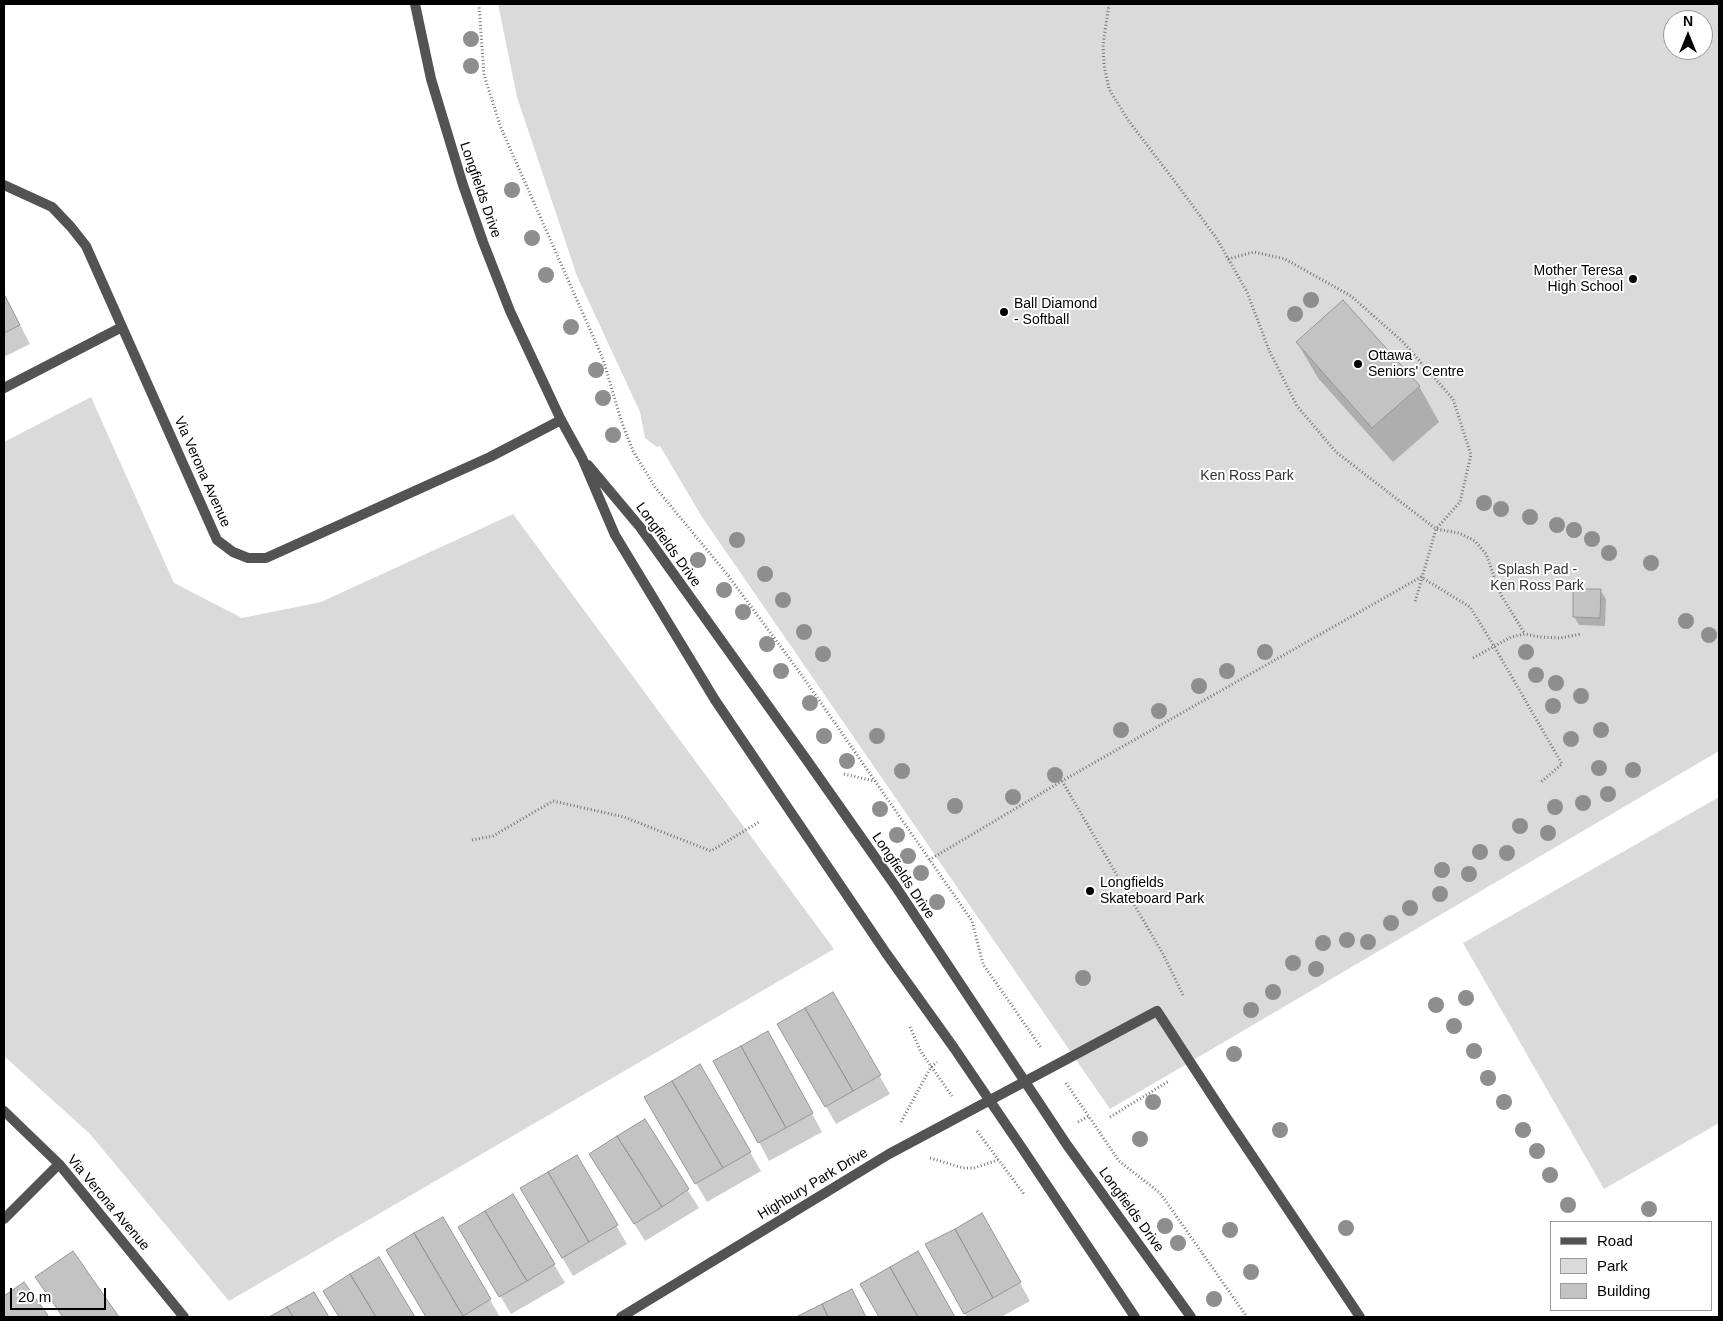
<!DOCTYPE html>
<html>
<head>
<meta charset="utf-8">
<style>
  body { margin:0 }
  #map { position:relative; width:1723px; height:1321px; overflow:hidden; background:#fff; font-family:Helvetica,sans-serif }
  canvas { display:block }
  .frame { position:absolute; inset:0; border:5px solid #000; pointer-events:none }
  .legend { position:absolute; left:1550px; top:1221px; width:162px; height:90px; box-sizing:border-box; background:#fff; border:1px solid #999; margin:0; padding:6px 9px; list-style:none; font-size:15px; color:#000 }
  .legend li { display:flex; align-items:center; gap:10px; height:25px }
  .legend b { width:25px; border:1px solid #999 }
  .north { position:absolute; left:1663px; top:10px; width:50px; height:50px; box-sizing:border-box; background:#fff; border:1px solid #999; border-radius:50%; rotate:0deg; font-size:14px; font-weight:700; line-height:20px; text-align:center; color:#000 }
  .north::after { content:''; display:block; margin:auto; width:18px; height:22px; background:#000; clip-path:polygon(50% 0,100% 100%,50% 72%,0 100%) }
  .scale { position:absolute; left:10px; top:1288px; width:96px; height:22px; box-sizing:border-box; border:2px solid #000; border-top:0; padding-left:6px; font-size:15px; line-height:18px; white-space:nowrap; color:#000; -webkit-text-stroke:4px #fff; paint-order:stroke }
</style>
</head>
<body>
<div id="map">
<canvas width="1723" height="1321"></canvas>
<div class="frame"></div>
<ul class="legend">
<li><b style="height:6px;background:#535353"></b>Road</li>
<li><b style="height:14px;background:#dadada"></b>Park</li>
<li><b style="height:14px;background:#c3c3c3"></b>Building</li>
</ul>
<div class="north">N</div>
<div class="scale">20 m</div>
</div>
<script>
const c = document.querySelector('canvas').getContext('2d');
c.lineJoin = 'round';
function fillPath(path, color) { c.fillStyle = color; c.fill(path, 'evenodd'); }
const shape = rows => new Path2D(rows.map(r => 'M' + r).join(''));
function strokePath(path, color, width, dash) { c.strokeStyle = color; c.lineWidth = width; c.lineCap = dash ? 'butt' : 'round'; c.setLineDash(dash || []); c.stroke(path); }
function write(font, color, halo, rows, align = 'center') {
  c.font = font + ' Helvetica,sans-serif'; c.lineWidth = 4; c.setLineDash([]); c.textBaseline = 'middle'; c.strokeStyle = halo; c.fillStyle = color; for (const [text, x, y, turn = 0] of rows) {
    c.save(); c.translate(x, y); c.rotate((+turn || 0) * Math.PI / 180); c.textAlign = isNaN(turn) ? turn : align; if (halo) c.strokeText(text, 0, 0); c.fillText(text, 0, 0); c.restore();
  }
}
fillPath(shape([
  [498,4,1719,4,1719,751,1110,1109,702,517,660,446,657,447,645,438,640,412,577,276,517,97],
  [1673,20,1703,20,1703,50,1673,50],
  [91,397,174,583,242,618,321,602,513,514,834,949,229,1301,90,1134,4,1056,4,442],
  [1719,797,1719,1123,1604,1189,1463,943]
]), '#dadada');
fillPath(shape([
  [4,294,30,344,4,357],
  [1297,342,1419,386,1439,422,1393,462,1318,378],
  [1600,590,1606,599,1605,626,1579,625,1574,616],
  [832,994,890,1094,836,1124,779,1025],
  [778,1051,822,1132,769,1161,759,1142],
  [700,1066,761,1171,707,1202,646,1098],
  [644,1121,699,1208,645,1241,602,1172],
  [576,1157,627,1244,573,1276,522,1189],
  [513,1195,565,1283,511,1314,470,1246],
  [982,1215,1030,1301,1001,1317,967,1317,927,1245],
  [442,1218,500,1317,427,1317,388,1251],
  [72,1252,117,1317,62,1317,37,1277],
  [918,1253,954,1317,880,1317,862,1285],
  [378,1258,414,1317,340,1317,324,1291],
  [24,1284,48,1317,4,1317,4,1298],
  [851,1291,866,1317,798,1317],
  [313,1293,327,1317,271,1317]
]), '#0003');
const building = shape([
  [4,294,20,325,4,333,4,294],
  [1343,300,1420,386,1372,428,1296,342,1343,300],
  [1573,589,1601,589,1600,618,1573,617,1573,589],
  [833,992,881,1075,853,1091,805,1008,833,992],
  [805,1008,853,1091,825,1107,777,1024,805,1008],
  [768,1031,813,1113,786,1128,741,1046,768,1031],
  [741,1046,786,1128,758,1143,713,1061,741,1046],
  [700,1064,751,1152,723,1168,672,1081,700,1064],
  [672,1081,723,1168,695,1184,644,1097,672,1081],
  [645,1119,689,1189,662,1207,617,1136,645,1119],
  [617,1136,662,1207,634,1224,589,1154,617,1136],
  [577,1155,618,1225,589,1242,548,1172,577,1155],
  [548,1172,589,1242,562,1258,520,1188,548,1172],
  [513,1194,555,1264,527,1281,485,1211,513,1194],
  [485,1211,527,1281,499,1297,458,1227,485,1211],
  [982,1213,1021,1282,993,1298,955,1229,982,1213],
  [443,1217,491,1299,463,1316,414,1233,443,1217],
  [955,1229,993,1298,964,1314,925,1244,955,1229],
  [414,1233,463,1316,460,1317,426,1317,386,1250,414,1233],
  [73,1251,119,1317,63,1317,35,1277,73,1251],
  [918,1251,955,1317,918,1317,890,1267,918,1251],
  [379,1257,415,1317,376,1317,350,1274,379,1257],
  [890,1267,918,1317,879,1317,860,1284,890,1267],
  [350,1274,376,1317,339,1317,323,1291,350,1274],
  [24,1282,49,1317,4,1317,4,1296,24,1282],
  [852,1289,866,1317,828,1317,822,1304,852,1289],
  [314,1292,329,1317,293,1317,287,1307,314,1292],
  [822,1304,828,1317,796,1317,822,1304],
  [287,1307,293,1317,269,1317,287,1307]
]);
fillPath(building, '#c3c3c3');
strokePath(building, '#979797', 1);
strokePath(shape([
  [479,4,484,75,501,128,603,359,622,423,633,451,655,487,727,574,803,677,972,921,983,964,1042,1049],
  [1109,4,1103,45,1104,65,1109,89,1128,120,1179,187,1217,239,1247,292,1269,350,1297,406,1336,452,1436,529,1459,533,1475,541,1486,554,1501,595,1525,634],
  [1228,259,1254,252,1285,259,1351,296,1402,341,1453,399,1471,455,1460,502,1436,529,1415,602],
  [1473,658,1511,637,1525,634,1540,637,1560,638,1581,634],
  [844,774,874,781],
  [1062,781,1163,954,1183,995],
  [472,840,493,836,553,801,624,817,711,851,759,822],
  [929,860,1062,781,1421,577,1470,607,1494,646,1562,764,1541,782],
  [910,1027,921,1052,952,1096],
  [1066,1083,1119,1161,1160,1193,1247,1317],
  [1110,1117,1169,1081],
  [901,1122,931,1067,937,1062],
  [1078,1122,1089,1116],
  [977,1131,1024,1194],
  [930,1158,963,1168,974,1168,998,1160]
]), '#757575', 3, [1, 2.5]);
strokePath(shape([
  [1024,1082,1157,1011,1224,1114,1360,1317]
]), '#535353', 10);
strokePath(shape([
  [4,185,52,207,71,227,86,246,217,540,233,552,248,558,266,558,490,457,561,420],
  [4,388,122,327],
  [4,1111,59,1164,184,1317],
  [4,1219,59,1164]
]), '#535353', 10);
strokePath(shape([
  [415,4,431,79,463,185,483,242,510,311,561,420,582,458,615,535,715,700,886,953,954,1048,1024,1151,1135,1317],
  [588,465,640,527,806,759,896,887,1067,1145,1191,1317],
  [621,1317,889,1154,1024,1082]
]), '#535353', 10);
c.fillStyle = '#8e8e8e';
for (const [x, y] of [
  [471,39],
  [471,66],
  [512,190],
  [532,238],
  [546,275],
  [1311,300],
  [1295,314],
  [571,327],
  [596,370],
  [603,398],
  [613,435],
  [1484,503],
  [1501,509],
  [1530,517],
  [1557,525],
  [1574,530],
  [1592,539],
  [737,540],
  [1609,553],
  [698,560],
  [1651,563],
  [765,574],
  [724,590],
  [783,600],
  [743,612],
  [1686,621],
  [804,632],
  [1709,635],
  [767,644],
  [1265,652],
  [1526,652],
  [823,654],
  [781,671],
  [1227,671],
  [1536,675],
  [1556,683],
  [1199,686],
  [1581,696],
  [810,703],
  [1553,706],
  [1159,711],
  [1121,730],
  [1601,730],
  [824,736],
  [877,736],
  [1571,739],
  [847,761],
  [1599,768],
  [1633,770],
  [902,771],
  [1055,775],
  [1608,794],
  [1013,797],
  [1583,803],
  [955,806],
  [1555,807],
  [880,809],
  [1520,826],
  [1548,833],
  [897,835],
  [1480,852],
  [1507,853],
  [908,856],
  [1442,870],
  [921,873],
  [1469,874],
  [1440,894],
  [937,902],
  [1410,908],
  [1391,923],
  [1347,940],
  [1368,942],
  [1323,943],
  [1293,963],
  [1316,969],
  [1083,978],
  [1273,992],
  [1466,998],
  [1436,1005],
  [1251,1010],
  [1454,1026],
  [1474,1051],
  [1234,1054],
  [1488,1078],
  [1153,1102],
  [1504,1102],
  [1280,1130],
  [1523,1130],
  [1140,1139],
  [1537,1151],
  [1550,1175],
  [1568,1205],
  [1649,1209],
  [1165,1226],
  [1346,1228],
  [1230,1230],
  [1178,1243],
  [1251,1272],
  [1214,1299]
]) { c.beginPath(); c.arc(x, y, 8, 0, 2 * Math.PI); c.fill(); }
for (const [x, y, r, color] of [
  [1633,279,5,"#000"],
  [1004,312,5,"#000"],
  [1358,364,5,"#000"],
  [1090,891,5,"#000"]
]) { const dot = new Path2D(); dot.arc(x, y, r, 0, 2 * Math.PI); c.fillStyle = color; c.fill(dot); strokePath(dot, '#fff', 2); }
write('14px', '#000', '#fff', [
  ["Longfields Drive",480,190,71],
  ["Via Verona Avenue",202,472,66],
  ["Longfields Drive",668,545,54],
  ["Longfields Drive",903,876,56],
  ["Highbury Park Drive",813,1184,-31],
  ["Via Verona Avenue",108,1203,50],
  ["Longfields Drive",1131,1210,54]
]);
write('14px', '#000', '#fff', [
  ["Mother Teresa",1623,271,"right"],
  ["High School",1623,287,"right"],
  ["Ball Diamond",1014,304],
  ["- Softball",1014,320],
  ["Ottawa",1368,356],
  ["Seniors' Centre",1368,372],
  ["Longfields",1100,883],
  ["Skateboard Park",1100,899]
], 'left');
write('14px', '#313131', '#fff', [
  ["Ken Ross Park",1247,476],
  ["Splash Pad -",1537,570],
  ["Ken Ross Park",1537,586]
]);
</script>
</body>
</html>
